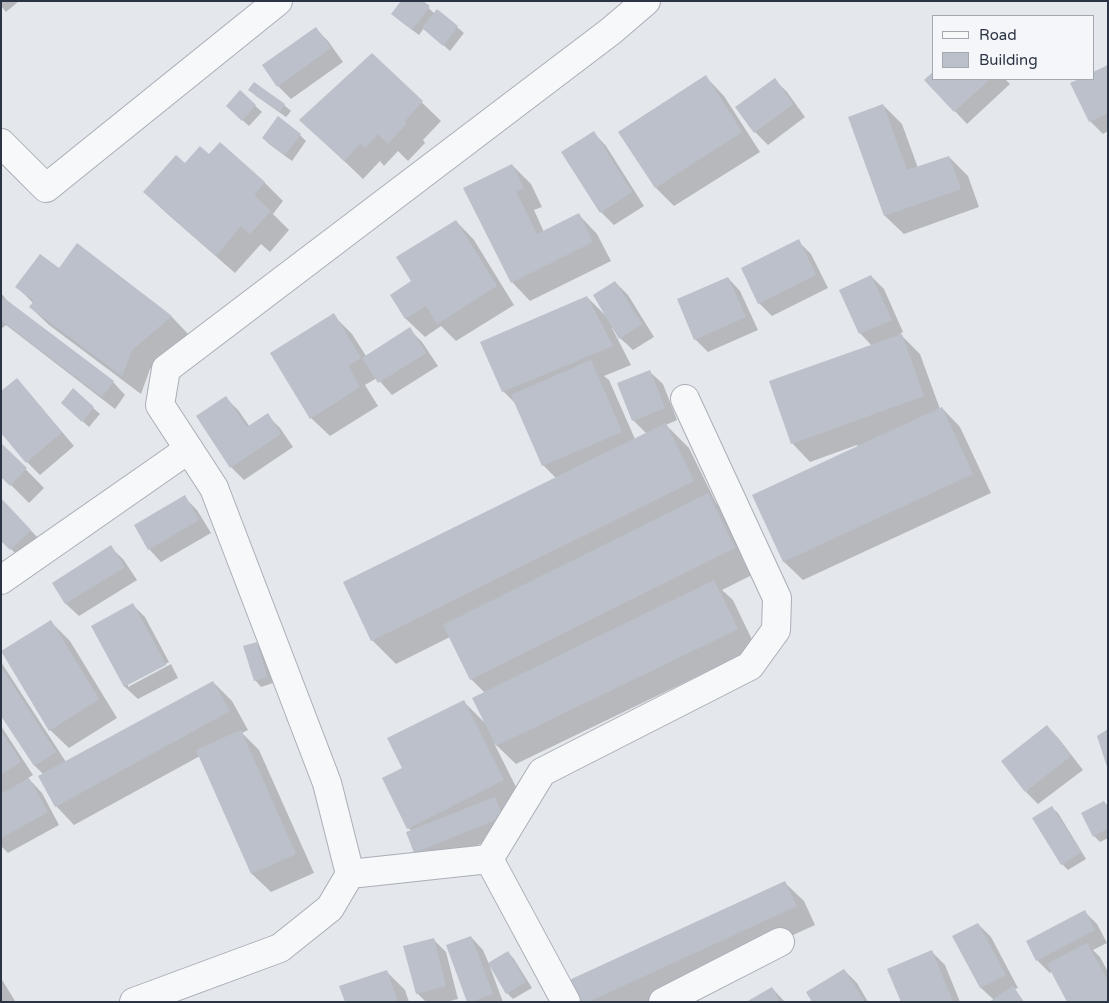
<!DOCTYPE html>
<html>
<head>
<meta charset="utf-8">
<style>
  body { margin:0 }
  #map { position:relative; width:1109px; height:1003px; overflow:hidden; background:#e4e7ec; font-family:"Varela Round",sans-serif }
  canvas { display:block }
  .frame { position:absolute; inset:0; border:2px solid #2b3445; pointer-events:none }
  .legend { position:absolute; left:932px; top:15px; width:162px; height:65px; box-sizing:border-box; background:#f4f6f9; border:1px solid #a4a8b1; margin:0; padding:6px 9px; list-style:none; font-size:15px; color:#2b3445 }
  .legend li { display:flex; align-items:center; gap:10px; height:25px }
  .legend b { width:25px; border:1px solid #a4a8b1 }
</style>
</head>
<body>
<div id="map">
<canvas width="1109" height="1003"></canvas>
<div class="frame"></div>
<ul class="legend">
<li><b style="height:6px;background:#f7f8fa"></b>Road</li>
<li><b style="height:14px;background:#bbc0ca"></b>Building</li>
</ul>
</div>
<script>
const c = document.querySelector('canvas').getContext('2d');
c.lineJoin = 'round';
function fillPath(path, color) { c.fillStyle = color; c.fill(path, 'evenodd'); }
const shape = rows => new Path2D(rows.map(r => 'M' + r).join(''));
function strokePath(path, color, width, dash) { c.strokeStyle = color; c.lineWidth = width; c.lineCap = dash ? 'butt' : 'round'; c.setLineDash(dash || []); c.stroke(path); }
fillPath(shape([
  [1,1,19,1,6,12,1,6],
  [421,1,435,14,438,11,464,33,450,51,424,28,419,35,399,20],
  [316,29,328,41,343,62,291,99,278,86,264,66],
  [372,54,441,121,423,140,425,143,408,161,398,151,384,166,380,161,363,179,320,138],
  [1108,66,1108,131,1103,134,1090,121,1072,84,1082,79,1093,79,1093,74],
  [706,77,724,96,760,152,674,206,656,188],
  [774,79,787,92,805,117,768,145,755,132,737,107],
  [933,79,1005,79,1010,84,967,124,926,80],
  [250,90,284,105,291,111,286,117,256,96],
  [240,92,262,112,249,126,227,106],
  [883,105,902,124,918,168,949,157,968,176,979,207,904,234,885,216],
  [594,133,606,146,644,206,614,225,601,212],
  [300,135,306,141,292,161,269,144,263,138],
  [220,144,265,183,283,201,273,214,289,230,270,252,261,244,235,273,164,211,145,192,185,165,210,155],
  [512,165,531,184,542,207,534,210,544,232,579,215,597,234,611,261,530,301,512,282],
  [456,221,474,240,514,305,456,341,441,326,425,337,406,319,392,295,412,281],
  [798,241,811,254,828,288,772,316,759,303],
  [77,245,172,317,190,336,150,369,141,394,49,325,30,307,33,303,17,287,59,269],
  [871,276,884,289,903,332,900,334,920,354,940,409,942,408,960,427,991,493,803,580,784,562,753,496,858,447,857,445,810,462,792,443,872,346,860,333],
  [728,278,740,291,758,330,708,352,695,339],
  [615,282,628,295,654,337,633,350,620,338,614,327,612,328,631,365,604,376,609,380,635,439,646,433,633,420,650,372,663,384,677,420,666,425,689,448,716,503,732,518,758,572,722,590,733,600,756,648,516,764,494,743,522,799,515,830,428,865,415,852,412,831,408,828,403,768,463,701,486,724,485,693,471,679,450,637,396,664,372,640,556,478,543,465,518,406,503,391,587,297,605,315],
  [1,293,10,304,113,382,125,395,115,409,6,325,1,329],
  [333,315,352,334,366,356,409,329,422,342,438,366,392,395,377,378,365,385,378,406,330,436,311,418],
  [17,380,29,393,74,446,40,475,27,462,1,431],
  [73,390,100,414,89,427,69,409],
  [226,398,238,410,250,427,267,415,280,428,293,447,244,480,231,467],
  [1,444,44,488,29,503,1,475],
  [184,497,197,510,211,533,161,562,149,549],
  [1,500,43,543,24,562,1,539],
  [110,547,123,559,137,580,79,616,66,604,53,583],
  [132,604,145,617,169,662,128,684,128,687,171,664,178,678,138,699,125,687,92,626],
  [51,622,70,641,117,718,69,748,50,730],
  [257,644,263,650,273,683,261,687,255,680],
  [1,662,66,762,213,682,232,701,248,730,242,733,259,750,314,873,271,892,252,874,200,756,74,825,56,806,43,774,35,766,1,714],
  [1,726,33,775,28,778,42,793,59,825,8,853,1,846],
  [1047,726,1059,739,1083,770,1038,804,1026,792],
  [1104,802,1108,806,1108,838,1100,842,1094,836],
  [1051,807,1058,813,1086,859,1068,870,1062,864],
  [785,883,804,901,815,925,647,1002,578,1002],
  [1085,912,1097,924,1107,943,1093,950,1100,957,1108,972,1108,1002,1052,971,1050,973,1037,960],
  [978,924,991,937,1018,988,1015,989,1024,1002,991,1002,994,1000,981,988,954,937],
  [471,937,483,950,489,964,508,952,514,959,532,988,513,999,507,993,491,967,490,967,503,1002,469,1002],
  [433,939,446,952,458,999,446,1002,426,1002,417,993],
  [932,952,945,965,960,1002,902,1002],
  [844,970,857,983,868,1002,814,1002],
  [386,971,405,990,409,1002,346,1002],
  [1,978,15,1001,14,1002,1,1002],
  [772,988,785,1002,749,1002]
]), '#0003');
fillPath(shape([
  [401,1,423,1,430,6,412,30,391,14],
  [437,9,458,26,443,46,422,28],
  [316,27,331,48,277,87,262,65],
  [372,53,423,101,405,121,407,123,388,144,378,134,365,148,360,144,344,161,299,120],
  [1108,65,1108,113,1089,122,1070,83,1079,79,1093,79,1093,72],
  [933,72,933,79,990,79,954,112,924,80],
  [706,75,742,132,655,188,618,132],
  [775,78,793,104,754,133,735,107],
  [254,82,285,104,280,112,248,90],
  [240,90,256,105,242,121,226,106],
  [883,104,907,170,949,156,961,189,884,216,848,117],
  [278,116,301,134,285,155,262,138],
  [594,131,632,192,600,213,561,152],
  [220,142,265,182,254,195,271,211,250,234,241,226,216,256,143,192,176,155,185,163,200,146,209,154],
  [512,164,524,188,516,191,537,234,579,213,593,242,511,283,463,188],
  [456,220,497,286,437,324,426,306,405,319,390,295,411,281,396,257],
  [799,239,816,275,758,304,741,268],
  [77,243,172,316,132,350,122,376,29,307,34,301,15,287,40,254,59,268],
  [871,275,892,320,859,334,839,290],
  [728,277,746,317,694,340,677,299],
  [615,281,642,324,619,339,593,295],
  [587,296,613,346,502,392,480,342],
  [4,298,114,381,102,397,1,320,1,302],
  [334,313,361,358,348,366,360,387,310,419,270,353],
  [410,327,426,353,378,383,362,358],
  [902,334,924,396,791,444,769,381],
  [591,360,622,432,542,466,511,395],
  [650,370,665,408,632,421,617,383],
  [17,378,62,432,26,463,1,433,1,391],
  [73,388,94,407,82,422,61,403],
  [226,396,247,427,268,413,281,434,230,468,196,416],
  [942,407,973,474,783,562,752,495],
  [666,423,694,481,371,641,343,582],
  [1,443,27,468,10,486,1,477],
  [708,493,735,548,470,680,443,625],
  [185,495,199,520,148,550,134,525],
  [1,498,31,530,10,550,1,541],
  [111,545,125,567,65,604,52,583],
  [714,580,738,629,496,746,472,698],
  [133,603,166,665,124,687,91,626],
  [51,620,99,699,49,731,1,651],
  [257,642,267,677,254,681,243,646],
  [1,667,56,752,34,766,1,716],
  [213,681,230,711,55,807,38,776],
  [464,700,504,780,407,829,382,778,402,768,387,738],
  [1047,725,1071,756,1025,792,1001,761],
  [1108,729,1108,767,1107,767,1097,736],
  [241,730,296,854,251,874,196,750],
  [1,731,21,762,1,774],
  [29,778,48,812,1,838,1,794],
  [495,797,503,817,414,853,406,832],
  [1104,801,1108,808,1108,828,1093,837,1081,813],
  [1052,806,1081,852,1061,865,1032,818],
  [785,881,797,906,588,1002,577,1002,567,981],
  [1085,910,1095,930,1036,961,1026,941],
  [978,923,1006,975,980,988,952,936],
  [471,936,493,994,471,1002,467,1002,446,945],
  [434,938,446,986,416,994,403,946],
  [1087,943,1108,981,1108,1002,1067,1002,1047,964],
  [932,950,953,1002,901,1002,887,969],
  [508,951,526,982,506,994,488,963],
  [844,969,865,1002,812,1002,806,992],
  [387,970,398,1002,345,1002,339,986],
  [1013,986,1023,1002,989,1002],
  [772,987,780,1002,746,1002]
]), '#bbc0ca');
const minor = shape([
  [1,143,46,188,278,1],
  [1,580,189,449],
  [489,859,542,772,750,666,776,630,777,598,685,399],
  [350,874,489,859,566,1002],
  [134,1002,280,948,330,908,350,874,327,783,214,488,160,405,166,369,611,31,646,1],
  [663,1002,780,942]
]);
strokePath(minor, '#a9aeb7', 30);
strokePath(minor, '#f7f8fa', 28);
</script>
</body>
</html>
